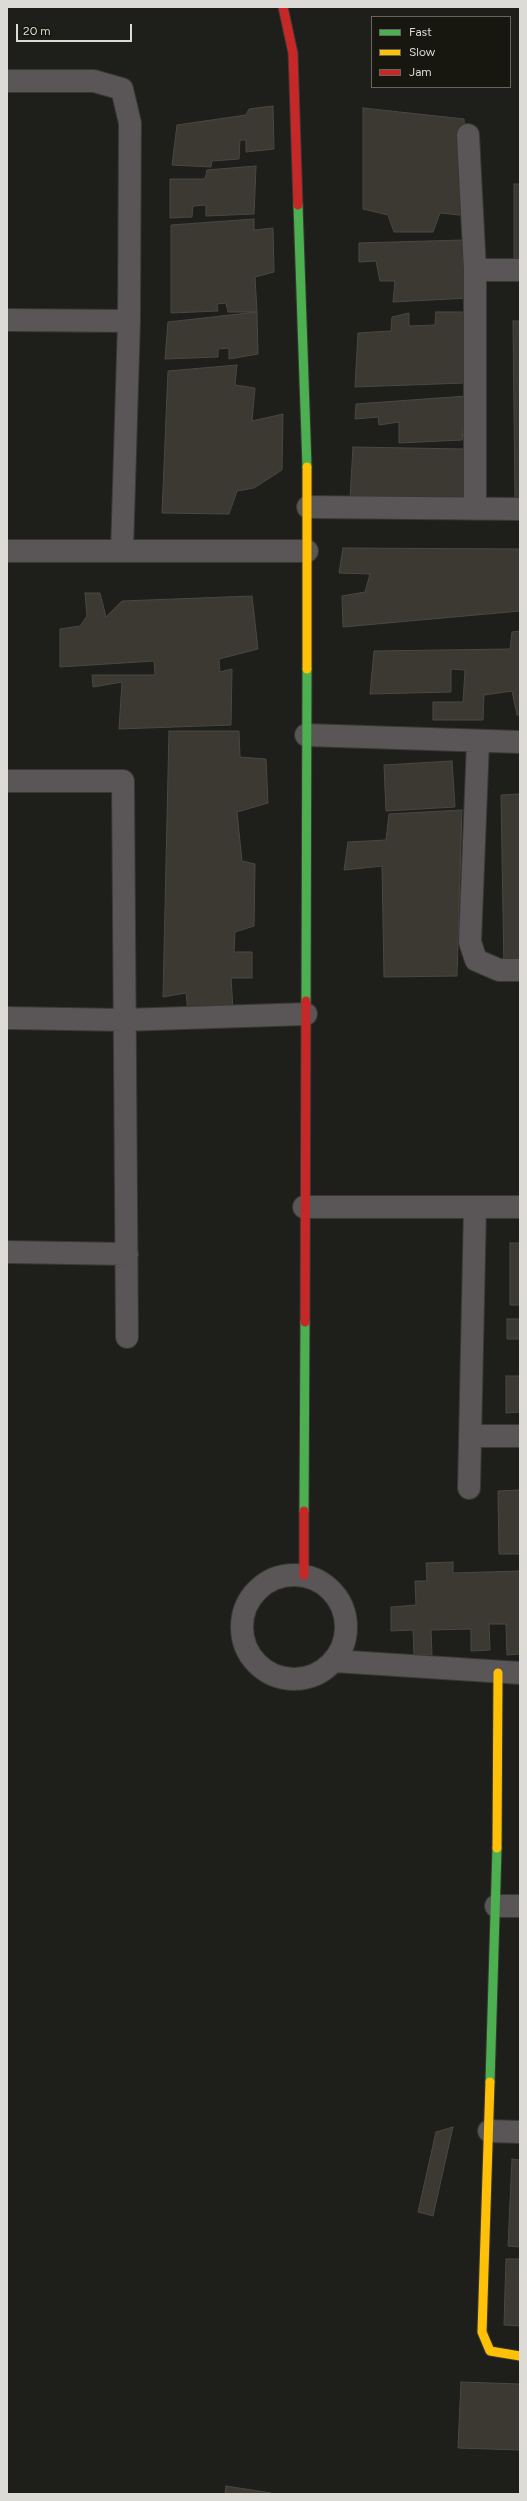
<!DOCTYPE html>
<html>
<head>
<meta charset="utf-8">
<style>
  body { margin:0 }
  #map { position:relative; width:527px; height:2501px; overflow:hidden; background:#1e1e1a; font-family:Figtree,sans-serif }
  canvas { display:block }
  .frame { position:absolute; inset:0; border:8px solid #dcdbd6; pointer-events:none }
  .legend { position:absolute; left:371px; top:16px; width:140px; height:72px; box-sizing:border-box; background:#17160f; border:1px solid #66655f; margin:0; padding:5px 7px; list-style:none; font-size:12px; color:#dcdbd6 }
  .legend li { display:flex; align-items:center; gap:8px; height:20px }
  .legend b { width:20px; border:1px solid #66655f }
  .scale { position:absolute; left:16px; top:24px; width:116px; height:18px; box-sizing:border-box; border:2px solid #dcdbd6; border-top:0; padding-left:5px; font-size:12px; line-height:14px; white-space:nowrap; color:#dcdbd6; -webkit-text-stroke:3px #17160f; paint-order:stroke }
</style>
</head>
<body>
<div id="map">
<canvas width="527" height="2501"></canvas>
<div class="frame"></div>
<ul class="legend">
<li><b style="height:5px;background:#4caf50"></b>Fast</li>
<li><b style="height:5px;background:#ffc107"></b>Slow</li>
<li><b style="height:5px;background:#c62828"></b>Jam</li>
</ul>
<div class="scale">20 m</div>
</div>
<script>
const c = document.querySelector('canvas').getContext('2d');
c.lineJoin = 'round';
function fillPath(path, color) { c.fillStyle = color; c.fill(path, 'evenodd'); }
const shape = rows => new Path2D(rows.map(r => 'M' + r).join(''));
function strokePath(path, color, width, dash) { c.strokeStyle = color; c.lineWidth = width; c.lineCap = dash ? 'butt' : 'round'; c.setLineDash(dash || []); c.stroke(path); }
const building = shape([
  [273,106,274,149,246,152,246,140,240,140,239,159,212,161,211,167,172,165,177,125,246,115,249,109,273,106],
  [363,108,464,119,469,216,440,213,433,232,394,232,388,215,363,209,363,108],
  [256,166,254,214,206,216,206,205,193,206,192,217,170,218,170,179,205,179,207,170,256,166],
  [514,184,520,184,520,260,514,260,514,184],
  [254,219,254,230,273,228,274,272,255,277,257,312,228,312,226,303,217,304,218,311,171,313,171,225,254,219],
  [463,240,469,298,393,302,395,281,380,281,376,261,359,262,359,243,463,240],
  [257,312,258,354,229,359,229,348,218,349,218,357,165,359,168,322,257,312],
  [436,312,470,312,464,383,355,387,358,333,391,331,392,317,409,313,409,326,435,325,436,312],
  [513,321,520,321,520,503,515,503,513,321],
  [237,365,235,385,255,388,252,421,283,414,282,470,254,488,237,491,229,514,162,513,168,371,237,365],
  [466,396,462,440,399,443,399,422,379,425,378,417,355,419,356,404,466,396],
  [353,447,463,449,468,502,350,498,353,447],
  [343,548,520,549,520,611,343,627,342,596,365,592,370,574,339,573,343,548],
  [85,593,100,593,106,617,122,601,252,596,258,649,219,659,220,672,232,669,231,725,119,729,122,682,93,687,92,675,155,675,154,661,60,667,60,629,80,626,87,616,85,593],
  [520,631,520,715,517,715,512,691,484,695,483,720,433,720,433,702,463,702,465,670,451,669,451,692,370,694,374,651,510,649,512,632,520,631],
  [169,731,239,731,240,757,266,759,268,803,237,812,242,861,255,864,254,926,235,932,234,952,252,952,252,978,231,978,233,1009,188,1013,186,993,163,997,169,731],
  [452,761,455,807,386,811,384,765,452,761],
  [520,794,520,968,504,969,501,795,520,794],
  [462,810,457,976,384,977,382,866,344,870,348,842,386,840,389,814,462,810],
  [510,1243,520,1243,520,1305,510,1305,510,1243],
  [507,1319,520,1319,520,1339,507,1339,507,1319],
  [506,1376,520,1376,520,1412,506,1413,506,1376],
  [520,1490,520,1554,499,1554,498,1491,520,1490],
  [453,1562,453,1573,520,1571,520,1654,507,1655,506,1624,489,1624,490,1650,471,1651,471,1629,431,1630,432,1655,414,1655,413,1630,391,1631,391,1607,416,1605,415,1581,427,1581,426,1563,453,1562],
  [453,2127,433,2216,418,2212,436,2132,453,2127],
  [512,2159,520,2160,520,2247,508,2246,512,2159],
  [506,2259,520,2259,520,2326,504,2325,506,2259],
  [461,2382,520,2384,520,2450,458,2448,461,2382],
  [226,2486,271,2493,271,2494,225,2494,226,2486]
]);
fillPath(building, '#3b3931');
strokePath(building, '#494845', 1);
const street = shape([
  [7,81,94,81,122,89,130,123,129,321,122,551],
  [468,135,475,270,475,509],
  [475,270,520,270],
  [7,320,129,321],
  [308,507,520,509],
  [7,551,307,551],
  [306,735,520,742],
  [478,742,470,942,476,960,499,970,520,970],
  [7,781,123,781,127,1337],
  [7,1018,124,1020,306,1014],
  [304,1207,520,1207],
  [7,1252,127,1254],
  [470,1436,520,1436],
  [469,1488,475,1207],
  '242 1627a52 52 0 1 1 104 0a52 52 0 1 1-104 0Z',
  [334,1661,520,1673],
  [496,1906,520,1906],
  [489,2131,520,2132]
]);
const fast = shape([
  [298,205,307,467],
  [306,1001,307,669],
  [304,1511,305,1322],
  [490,2082,497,1848]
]);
const slow = shape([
  [307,467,307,669],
  [497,1848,498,1673],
  [490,2082,482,2332,490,2351,520,2356]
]);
const jam = shape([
  [283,7,293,53,298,205],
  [305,1322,306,1001],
  [304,1575,304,1511]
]);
strokePath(street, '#383835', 24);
strokePath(fast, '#383835', 11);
strokePath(slow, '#383835', 11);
strokePath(jam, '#383835', 11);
strokePath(street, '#5a5556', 22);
strokePath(fast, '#4caf50', 9);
strokePath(slow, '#ffc107', 9);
strokePath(jam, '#c62828', 9);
</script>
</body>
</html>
